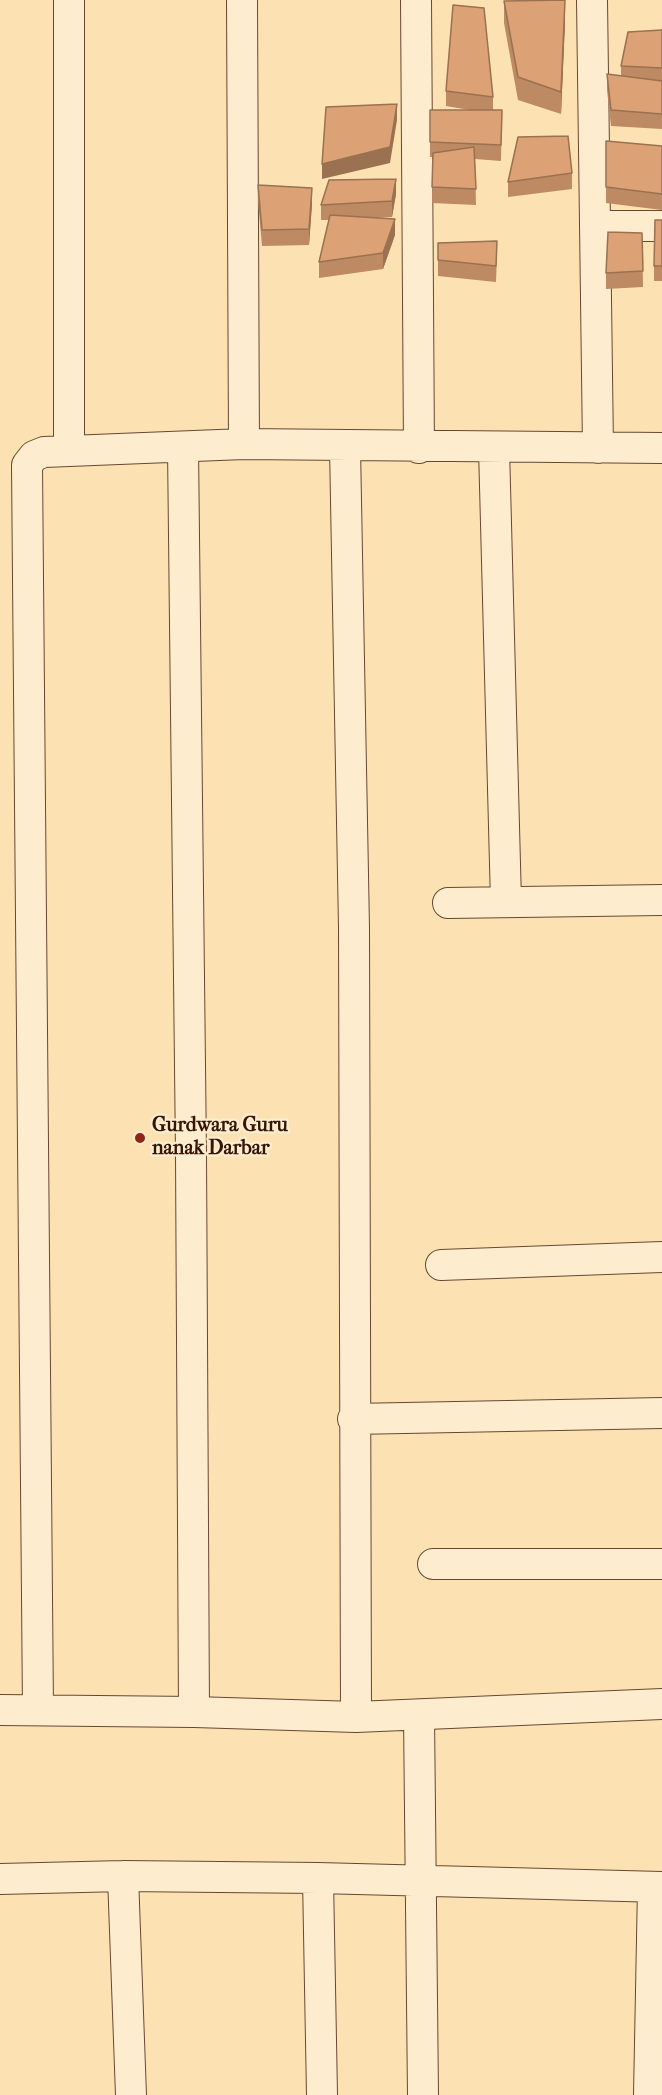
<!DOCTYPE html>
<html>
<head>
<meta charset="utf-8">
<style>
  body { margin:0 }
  canvas { display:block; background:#fce2b3 }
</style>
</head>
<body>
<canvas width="662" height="2095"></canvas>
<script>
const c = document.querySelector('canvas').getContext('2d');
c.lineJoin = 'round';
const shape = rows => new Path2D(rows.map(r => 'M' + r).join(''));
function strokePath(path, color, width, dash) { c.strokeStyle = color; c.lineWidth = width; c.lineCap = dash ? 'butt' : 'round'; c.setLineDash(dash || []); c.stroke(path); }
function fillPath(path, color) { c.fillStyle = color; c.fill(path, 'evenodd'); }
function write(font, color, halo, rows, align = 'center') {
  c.font = font + ' "IM FELL French Canon",serif'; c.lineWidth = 4.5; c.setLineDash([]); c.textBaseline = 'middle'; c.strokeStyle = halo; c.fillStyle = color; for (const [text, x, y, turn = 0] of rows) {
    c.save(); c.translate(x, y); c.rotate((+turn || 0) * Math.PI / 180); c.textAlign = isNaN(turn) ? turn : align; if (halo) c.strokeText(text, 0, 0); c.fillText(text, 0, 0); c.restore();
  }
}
const minor = shape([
  [69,0,69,451],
  [242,0,244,444],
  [416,0,419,448],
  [592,0,598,448],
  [597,226,662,226],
  [183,447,191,1154,194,1712],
  [345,447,354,928,356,1717],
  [494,448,506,902],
  [448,903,662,900],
  [441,1265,662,1257],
  [353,1419,662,1413],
  [433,1564,662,1564],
  [38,1709,27,465,34,456,44,452,244,444,662,448],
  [0,1710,194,1712,356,1717,662,1704],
  [419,1715,423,2095],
  [123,1876,131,2095],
  [318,1878,322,2095],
  [0,1879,123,1876,318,1878,662,1887],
  [649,2095,653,1887]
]);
strokePath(minor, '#664831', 32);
strokePath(minor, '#fdecce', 30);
fillPath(shape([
  [504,1,565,22,561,114,518,100,504,23],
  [662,30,662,129,611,126,607,90,607,74,621,76,621,66],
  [446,91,493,97,493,110,502,110,501,161,475,159,476,205,432,203,433,157,430,157,430,110,470,110,446,106],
  [606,141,662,146,662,210,606,203],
  [572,173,572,189,508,197,508,182],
  [258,185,312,204,309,245,262,246,258,201],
  [396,194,392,217,373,218,395,235,383,269,319,278,319,262,329,220,321,220,321,205],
  [662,220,662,281,654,281,654,266],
  [642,233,643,287,606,289,606,273],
  [438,243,497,256,496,282,438,276]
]), '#bd8a64');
fillPath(shape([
  [565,0,565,22,561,114,561,92],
  [397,104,397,120,390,163,322,179,322,164],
  [396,179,396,194,392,217,392,201],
  [312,188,312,204,309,245,309,229],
  [395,219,395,235,383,269,383,253]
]), '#9a7151');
const building = shape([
  [565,0,561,92,518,77,504,1,565,0],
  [453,5,484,8,493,97,446,91,453,5],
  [662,30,662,68,621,66,628,32,662,30],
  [607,74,662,81,662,114,611,110,607,74],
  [397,104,390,147,322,164,326,107,397,104],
  [430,110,502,110,501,145,430,142,430,110],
  [568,136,572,173,508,182,518,137,568,136],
  [606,141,662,146,662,194,606,187,606,141],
  [474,147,476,189,432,187,433,153,474,147],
  [396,179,392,201,321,205,329,180,396,179],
  [258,185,312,188,309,229,262,230,258,185],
  [330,215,395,219,383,253,319,262,330,215],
  [655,220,662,220,662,266,654,266,655,220],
  [608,232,642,233,643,271,606,273,608,232],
  [497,241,496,266,438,260,438,243,497,241]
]);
fillPath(building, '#dca174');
strokePath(building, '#9a7151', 1.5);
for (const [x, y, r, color] of [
  [140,1138,6,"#8f2418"]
]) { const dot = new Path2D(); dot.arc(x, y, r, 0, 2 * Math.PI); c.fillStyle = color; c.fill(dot); strokePath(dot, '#fdecce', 2); }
write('bold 20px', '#341506', '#fdecce', [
  ["Gurdwara Guru",152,1126],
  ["nanak Darbar",152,1149]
], 'left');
</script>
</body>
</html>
